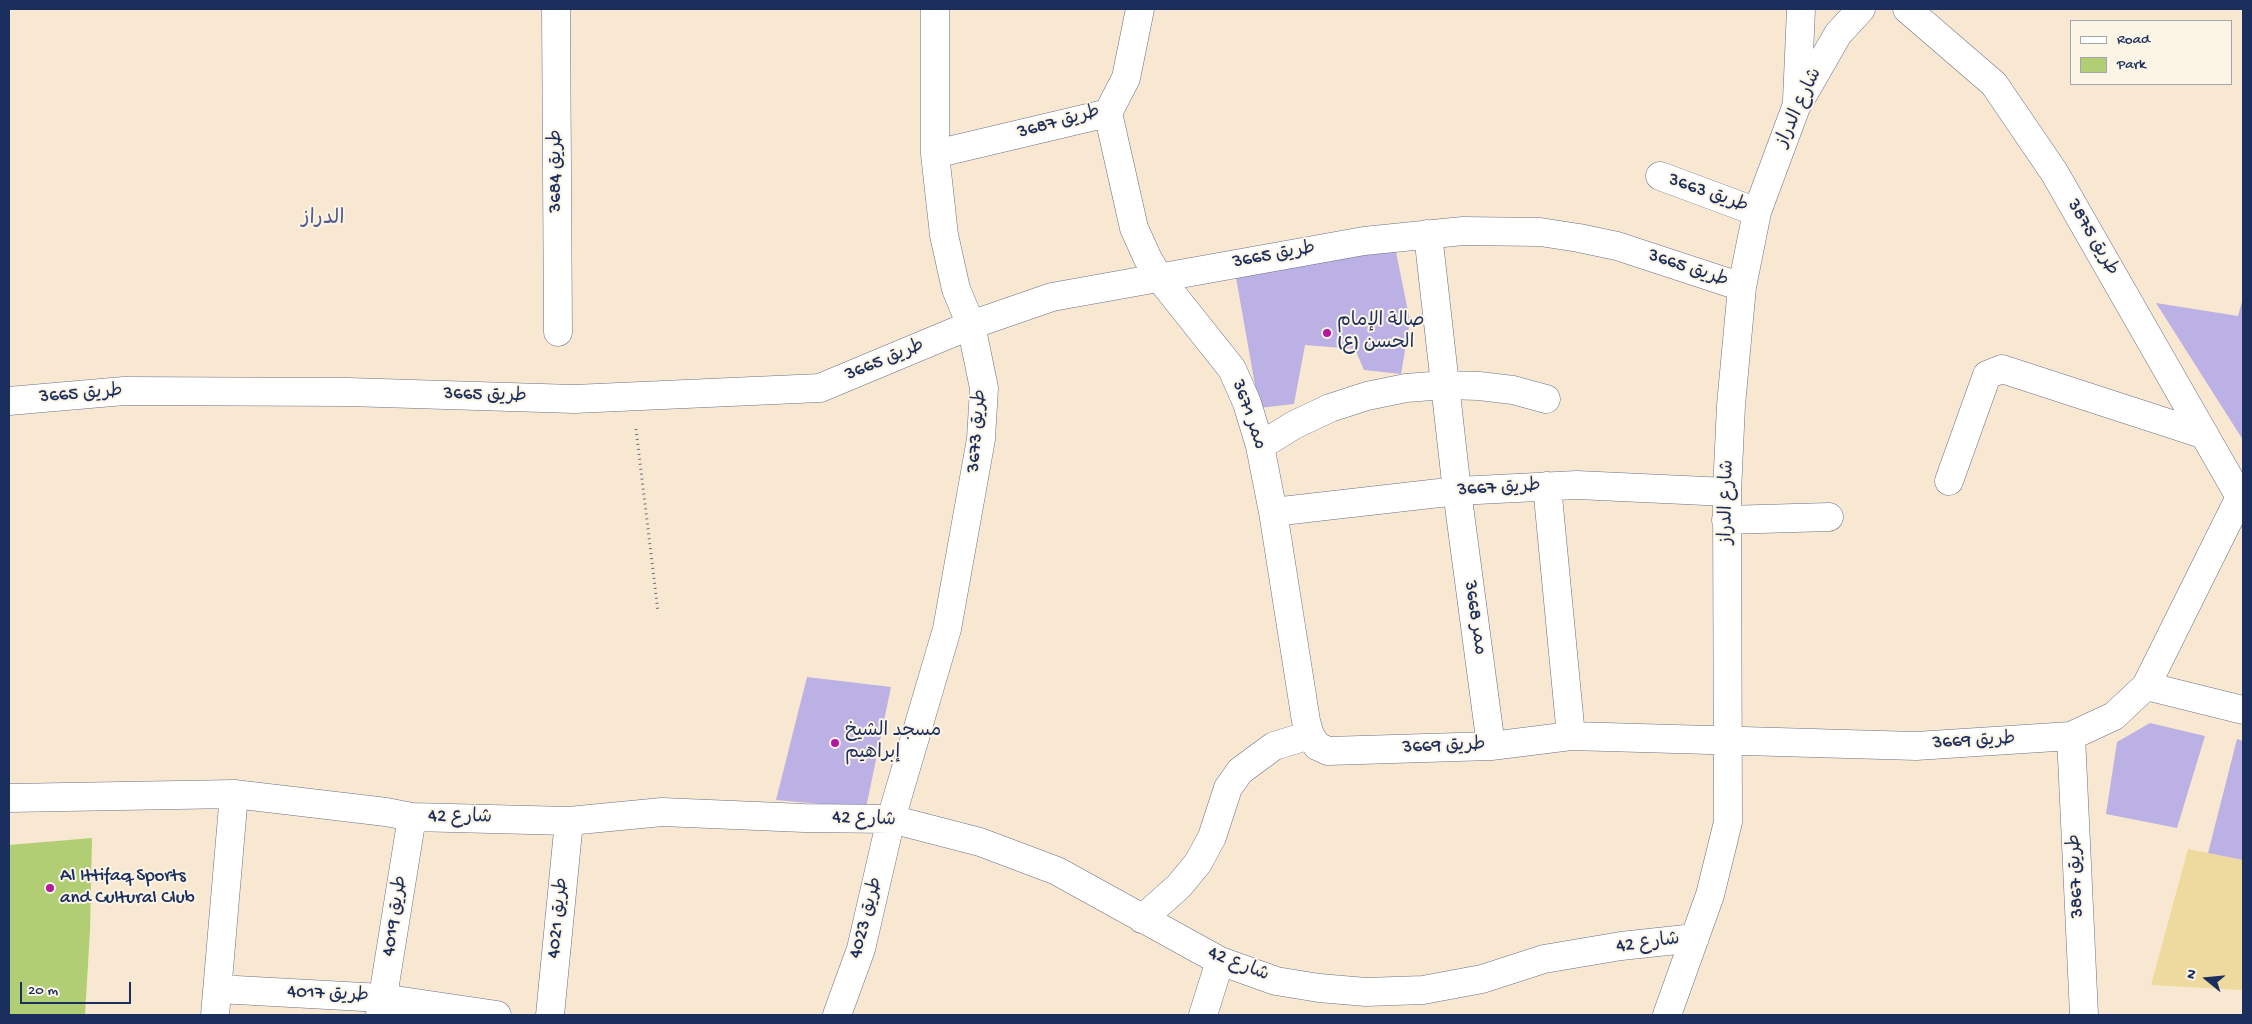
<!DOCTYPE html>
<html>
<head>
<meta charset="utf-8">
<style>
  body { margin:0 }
  #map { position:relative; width:2252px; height:1024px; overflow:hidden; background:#f8e8d1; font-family:"Gochi Hand",sans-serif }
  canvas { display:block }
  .frame { position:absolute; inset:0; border:10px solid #1b2f5e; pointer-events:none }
  .legend { position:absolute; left:2070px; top:20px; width:162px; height:65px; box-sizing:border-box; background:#fcf5e5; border:1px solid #a2a6af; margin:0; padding:6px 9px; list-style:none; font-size:15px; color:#1b2f5e }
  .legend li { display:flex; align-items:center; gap:10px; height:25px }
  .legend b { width:25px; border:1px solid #a2a6af }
  .north { position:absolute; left:2182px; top:954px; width:50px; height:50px; -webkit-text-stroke:4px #fcf5e5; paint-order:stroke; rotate:287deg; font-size:14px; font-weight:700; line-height:20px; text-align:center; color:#1b2f5e }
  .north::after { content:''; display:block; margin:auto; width:18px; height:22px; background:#1b2f5e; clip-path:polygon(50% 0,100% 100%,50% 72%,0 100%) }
  .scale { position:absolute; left:20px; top:982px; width:111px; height:22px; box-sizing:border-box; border:2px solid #1b2f5e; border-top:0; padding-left:6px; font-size:15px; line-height:18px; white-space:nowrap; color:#1b2f5e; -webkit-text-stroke:4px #fcf5e5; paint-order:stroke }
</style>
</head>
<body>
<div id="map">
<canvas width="2252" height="1024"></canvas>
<div class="frame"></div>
<ul class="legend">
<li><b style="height:6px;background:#fff"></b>Road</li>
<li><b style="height:14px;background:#b1ce74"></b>Park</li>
</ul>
<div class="north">N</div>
<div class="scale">20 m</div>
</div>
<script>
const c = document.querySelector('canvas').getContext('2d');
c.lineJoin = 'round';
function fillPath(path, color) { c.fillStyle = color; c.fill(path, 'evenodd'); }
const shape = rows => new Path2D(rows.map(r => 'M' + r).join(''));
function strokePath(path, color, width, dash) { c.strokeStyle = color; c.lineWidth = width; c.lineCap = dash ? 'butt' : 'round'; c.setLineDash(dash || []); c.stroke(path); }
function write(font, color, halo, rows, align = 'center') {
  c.font = font + ' "Gochi Hand","Playpen Sans Arabic",sans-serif'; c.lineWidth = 4; c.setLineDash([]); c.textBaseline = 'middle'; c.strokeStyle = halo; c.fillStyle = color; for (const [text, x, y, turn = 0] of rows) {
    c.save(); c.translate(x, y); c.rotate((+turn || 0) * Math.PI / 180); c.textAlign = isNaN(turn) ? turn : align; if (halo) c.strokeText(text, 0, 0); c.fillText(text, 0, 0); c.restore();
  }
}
fillPath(shape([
  [92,838,90,931,85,1015,9,1015,9,845]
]), '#b1ce74');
fillPath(shape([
  [2188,849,2243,860,2243,1006,2242,990,2151,985]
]), '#eeda9e');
fillPath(shape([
  [1394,242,1410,321,1401,374,1364,370,1355,349,1305,345,1294,404,1259,408,1234,266],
  [2243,298,2243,440,2156,303,2238,316],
  [807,677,891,687,866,808,776,800],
  [2150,723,2205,736,2177,828,2106,814,2117,742],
  [2237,739,2243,741,2243,860,2208,853]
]), '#bcb1e4');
const minor = shape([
  [556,9,558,332],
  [1907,9,1994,84,2054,172,2240,497],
  [1797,100,1801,9],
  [1108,113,1134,228,1148,259,1158,276,1232,369,1247,403,1260,446,1273,512,1306,721,1310,735,1317,746,1328,751,1491,746,1571,736,1916,746,2071,736,2114,716,2146,686,2240,497],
  [935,154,1108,113,1126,78,1140,9],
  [1660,176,1757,212],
  [1428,234,1457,491,1491,746],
  [9,401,124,391,348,392,574,399,820,388,971,325,1052,297,1364,241,1463,231,1540,232,1579,238,1617,246,1742,287],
  [1260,446,1294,425,1330,408,1367,396,1406,388,1445,385,1479,386,1513,390,1546,399],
  [1949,481,1987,375,2002,369,2205,435],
  [1547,486,1571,736],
  [1273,512,1457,491,1577,485,1727,492],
  [1726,520,1829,517],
  [2146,686,2243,710],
  [2071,736,2084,1015],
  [9,798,234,794,386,812,412,817,569,821,662,812,804,818,891,819,980,842,1057,871,1220,961,1276,981,1319,988,1366,992,1423,990,1482,979,1544,959,1621,946,1695,938],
  [1142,919,1179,886,1198,863,1212,837,1228,788,1240,771,1274,746,1310,735],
  [218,989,382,998,497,1015],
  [215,1015,234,794],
  [380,1015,412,817],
  [550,1015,569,821],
  [837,1015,861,949,891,819,947,629,981,439,984,388,971,325,956,289,944,235,935,154,935,9],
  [1203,1015,1220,961],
  [1667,1015,1710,895,1728,822,1727,492,1731,405,1742,287,1757,212,1796,107,1838,34,1861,9]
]);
strokePath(minor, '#687086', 29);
strokePath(shape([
  [636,429,658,612]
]), '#687086', 3, [1, 4]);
strokePath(minor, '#fff', 28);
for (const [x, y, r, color] of [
  [1327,333,5,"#b5179e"],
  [835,743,5,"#b5179e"],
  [50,888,5,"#b5179e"]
]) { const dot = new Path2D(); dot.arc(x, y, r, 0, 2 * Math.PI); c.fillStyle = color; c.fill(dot); strokePath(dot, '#fcf5e5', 2); }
write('19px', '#1b2f5e', '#fcf5e5', [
  ["شارع الدراز",1800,108,-65],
  ["طريق 3687",1059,123,-15],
  ["طريق 3684",557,171,-90],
  ["طريق 3663",1708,194,20],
  ["طريق 3875",2092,238,60],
  ["طريق 3665",1274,256,-10],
  ["طريق 3665",1688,269,19],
  ["طريق 3665",885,361,-22],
  ["طريق 3665",81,395,-4],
  ["طريق 3665",485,396,2],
  ["ممر 3671",1248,415,71],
  ["طريق 3673",978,431,-85],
  ["طريق 3667",1499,489,-3],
  ["شارع الدراز",1728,502,-89],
  ["ممر 3668",1474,618,82],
  ["طريق 3669",1974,742,-3],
  ["طريق 3669",1444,747,-2],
  ["شارع 42",460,818,1],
  ["شارع 42",864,820,3],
  ["طريق 3867",2077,876,-92],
  ["طريق 4019",396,916,-81],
  ["طريق 4021",559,918,-84],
  ["طريق 4023",867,918,-75],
  ["شارع 42",1648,944,-7],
  ["شارع 42",1238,965,22],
  ["طريق 4017",328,995,3]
]);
write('19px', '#1b2f5e', '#fcf5e5', [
  ["صالة الإمام",1337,322],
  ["الحسن (ع)",1337,344],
  ["مسجد الشيخ",845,732],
  ["إبراهيم",845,754],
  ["Al Ittifaq Sports",60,877],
  ["and Cultural Club",60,899]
], 'left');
write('21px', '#535c8d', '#fcf5e5', [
  ["الدراز",323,220]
]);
</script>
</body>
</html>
